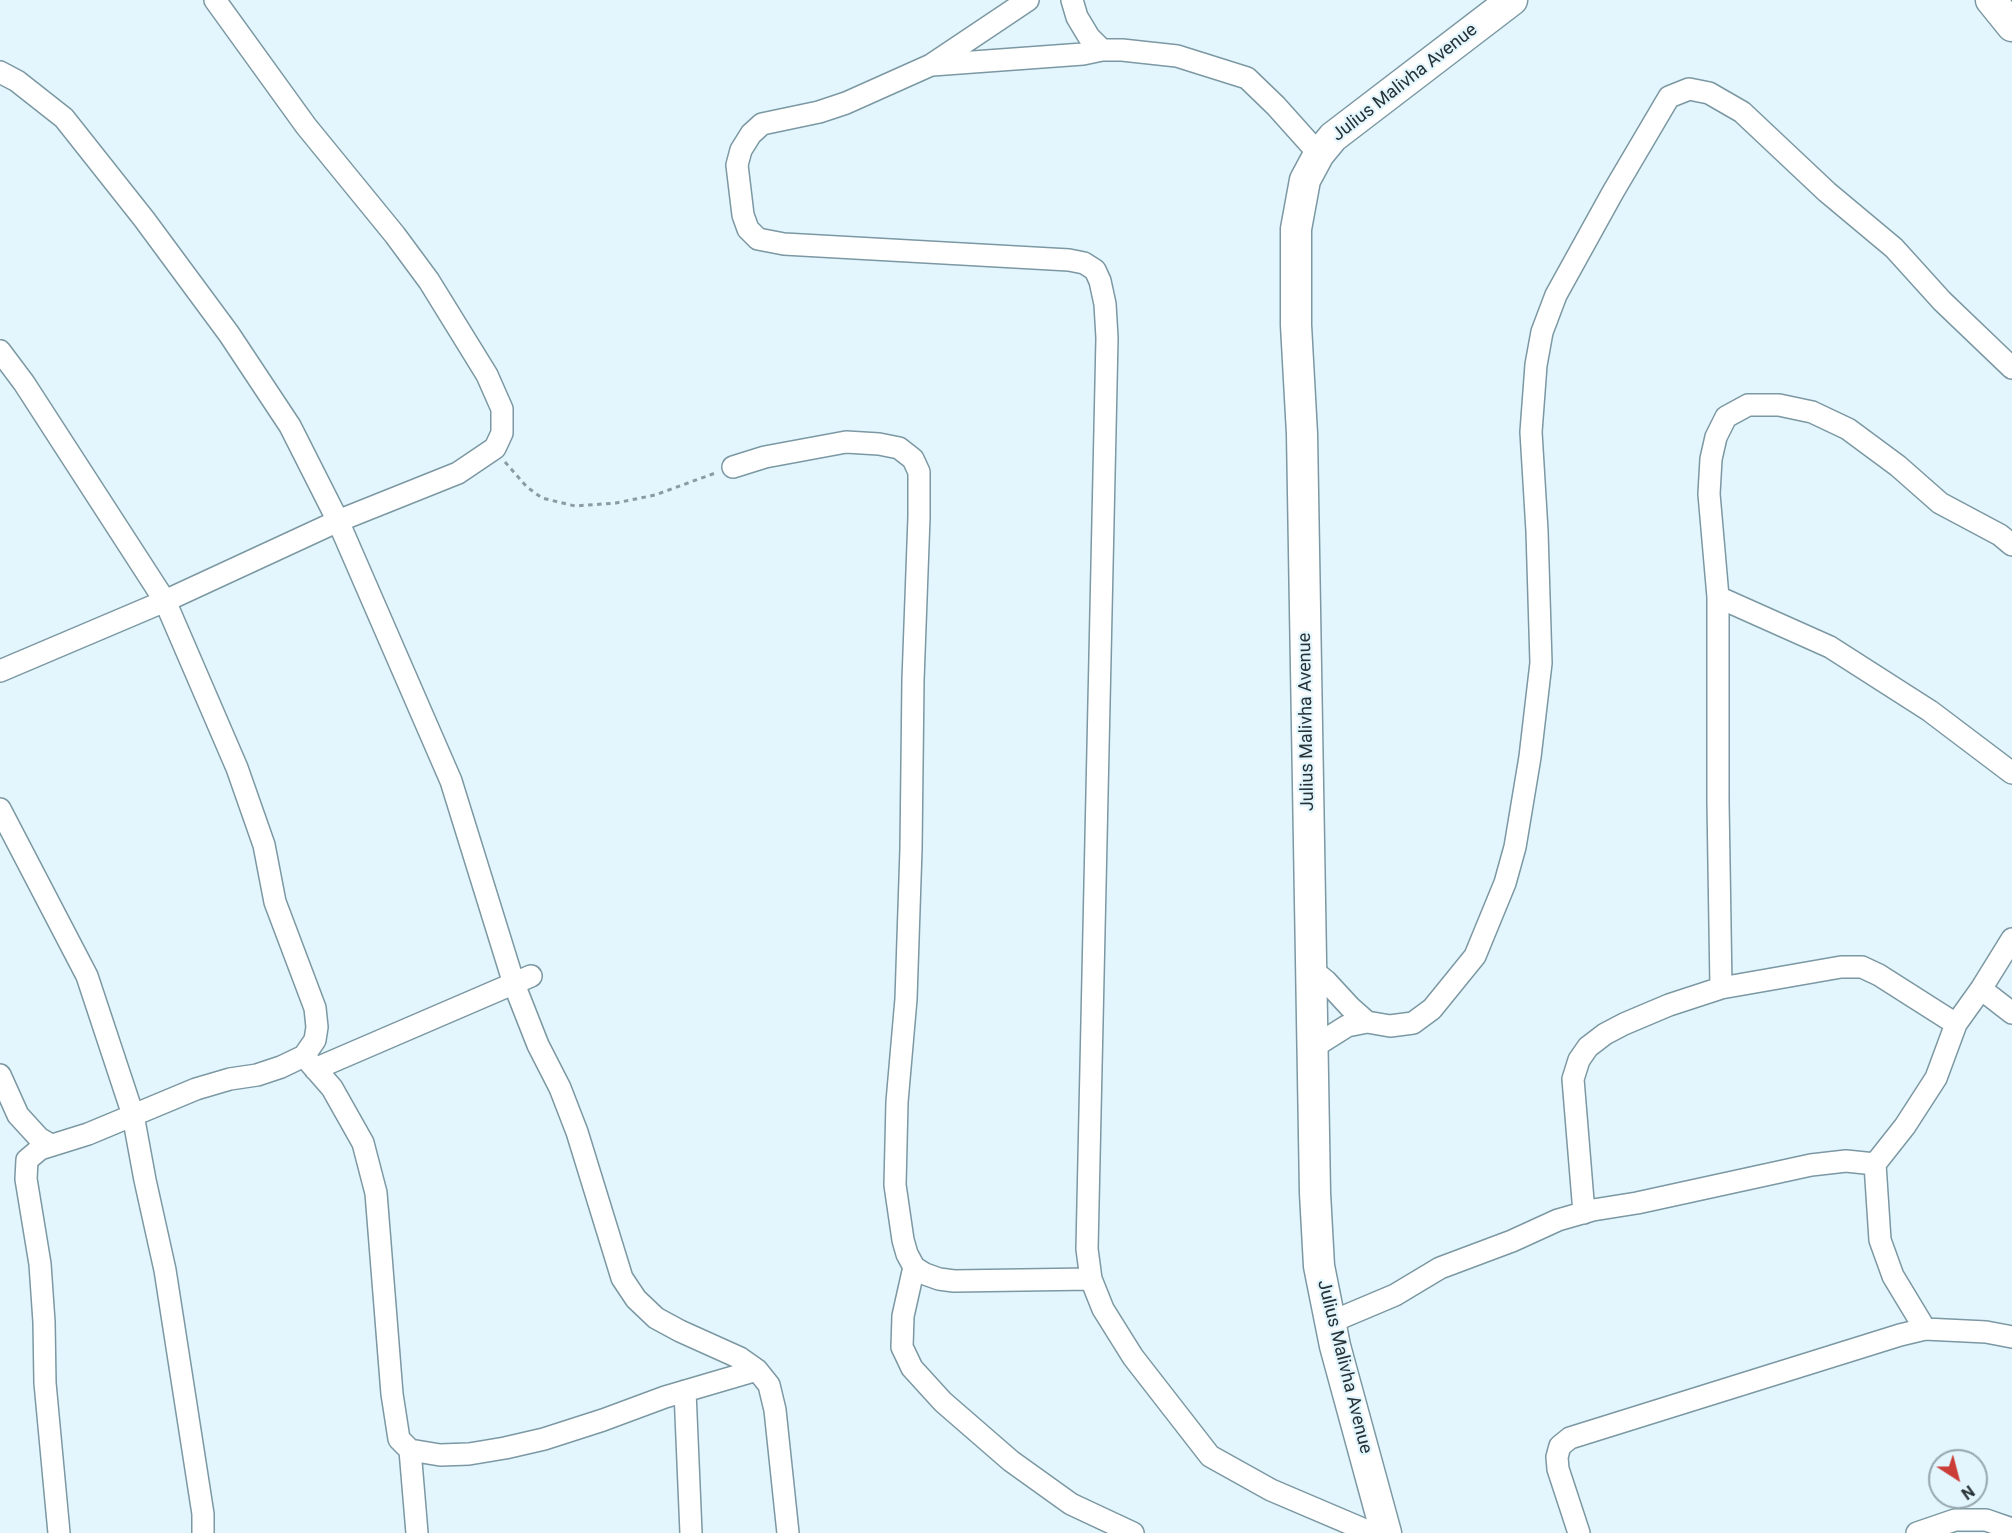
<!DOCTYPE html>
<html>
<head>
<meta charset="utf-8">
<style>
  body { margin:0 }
  #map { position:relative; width:2012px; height:1533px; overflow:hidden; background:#e3f6fd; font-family:Roboto,sans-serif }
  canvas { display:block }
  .north { position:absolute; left:1928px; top:1449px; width:60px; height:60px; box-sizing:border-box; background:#e3f6fd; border:2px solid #97a7ad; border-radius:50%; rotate:144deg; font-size:16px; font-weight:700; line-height:24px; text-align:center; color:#253135 }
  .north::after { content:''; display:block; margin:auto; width:21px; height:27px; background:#cb3d37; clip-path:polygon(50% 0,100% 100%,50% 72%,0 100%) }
</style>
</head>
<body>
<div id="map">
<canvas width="2012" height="1533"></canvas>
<div class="north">N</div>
</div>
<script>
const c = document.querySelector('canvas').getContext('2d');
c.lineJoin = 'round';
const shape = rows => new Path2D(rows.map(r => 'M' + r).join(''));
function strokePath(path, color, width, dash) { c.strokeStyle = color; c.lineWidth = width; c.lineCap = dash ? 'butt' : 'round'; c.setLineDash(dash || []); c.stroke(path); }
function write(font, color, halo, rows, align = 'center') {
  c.font = font + ' Roboto,sans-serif'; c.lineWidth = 4.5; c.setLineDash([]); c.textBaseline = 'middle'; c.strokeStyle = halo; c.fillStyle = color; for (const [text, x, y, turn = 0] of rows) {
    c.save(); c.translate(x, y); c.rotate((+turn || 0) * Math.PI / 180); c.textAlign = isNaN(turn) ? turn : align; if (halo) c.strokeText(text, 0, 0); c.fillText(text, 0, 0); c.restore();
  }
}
const street = shape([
  [1028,0,931,65,846,103,819,112,762,124,751,134,741,150,737,165,743,215,748,229,758,239,784,244,1069,260,1084,263,1095,270,1100,281,1105,304,1107,338,1087,1249,1091,1279,1103,1309,1133,1357,1210,1456,1271,1490,1372,1533],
  [1072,0,1077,17,1089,37,1102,50],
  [932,65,1083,54,1102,50,1122,50,1177,56,1247,78,1276,106,1319,154],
  [0,72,17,81,64,118,144,219,229,334,290,426,338,521,451,781,514,984,538,1045,560,1088,577,1132,622,1278,636,1299,656,1318,680,1331,740,1358,757,1370,769,1385,775,1410,788,1533],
  [0,351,24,383,165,601,237,768,264,845,275,902,315,1008,317,1027,315,1040,304,1056,332,1088,363,1143,376,1193,392,1394,399,1439,410,1450,440,1455,469,1454,505,1448,544,1439,603,1420,665,1397,757,1370],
  [733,467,765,457,846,442,879,444,899,448,913,459,919,472,919,517,913,680,911,849,906,999,897,1102,895,1185,903,1240,907,1254,914,1267,925,1274,939,1279,954,1281,1091,1279],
  [1718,597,1830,647,1930,711,2012,773],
  [0,671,165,601,338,521,458,473,495,448,502,433,502,409,487,375,429,281,395,235,306,126,215,0],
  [0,809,87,976,133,1115,145,1180,165,1270,203,1514,203,1533],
  [1311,969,1326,981,1350,1007,1367,1022,1390,1026,1413,1023,1432,1009,1475,956,1505,883,1515,847,1530,757,1541,663,1537,531,1531,432,1536,365,1542,332,1556,295,1613,192,1669,97,1689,89,1709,93,1742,112,1827,192,1894,248,1942,301,2012,368],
  [1721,988,1718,802,1718,597,1709,494,1711,459,1716,437,1726,417,1748,405,1779,405,1812,412,1848,429,1898,466,1940,503,2000,535,2012,545],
  [1981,989,2012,1013],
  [1312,1048,1347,1026,1367,1022],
  [315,1069,531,976],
  [0,1075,18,1115,39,1138,51,1145],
  [1875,1164,1905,1126,1936,1078,1956,1024,1981,989,2012,939],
  [1584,1213,1573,1079,1579,1060,1588,1047,1605,1034,1624,1024,1669,1005,1721,988,1841,967,1862,967,1879,975,1956,1024],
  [914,1267,903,1316,902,1347,912,1368,943,1402,1011,1461,1071,1504,1133,1533],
  [1331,1322,1395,1295,1440,1268,1512,1241,1558,1220,1593,1210,1637,1203,1811,1165,1846,1161,1875,1164,1880,1240,1893,1276,1925,1329],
  [685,1391,691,1533],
  [410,1450,417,1533],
  [59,1533,45,1383,44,1322,40,1264,26,1179,27,1160,40,1149,88,1134,196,1089,230,1079,257,1075,281,1067,304,1056],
  [1579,1533,1558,1469,1557,1457,1560,1446,1570,1438,1900,1335,1925,1329,1986,1332,2012,1337],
  [1917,1533,1955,1520,1986,1520,2012,1529]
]);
const secondary = shape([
  [1991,0,2012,26],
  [1386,1533,1335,1346,1319,1266,1315,1193,1302,434,1296,325,1296,229,1305,180,1319,154,1333,137,1512,0]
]);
strokePath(street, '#7b98a3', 24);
strokePath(secondary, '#7b98a3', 33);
strokePath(shape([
  [505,462,527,487,542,498,575,506,616,503,655,495,718,472]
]), '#8c9ba1', 3, [4.5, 4.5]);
strokePath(street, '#fff', 21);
strokePath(secondary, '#fff', 30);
write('18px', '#253135', '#e3f6fd', [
  ["Julius Malivha Avenue",1405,83,-38],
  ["Julius Malivha Avenue",1307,722,-91],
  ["Julius Malivha Avenue",1344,1367,76]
]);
</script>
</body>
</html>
